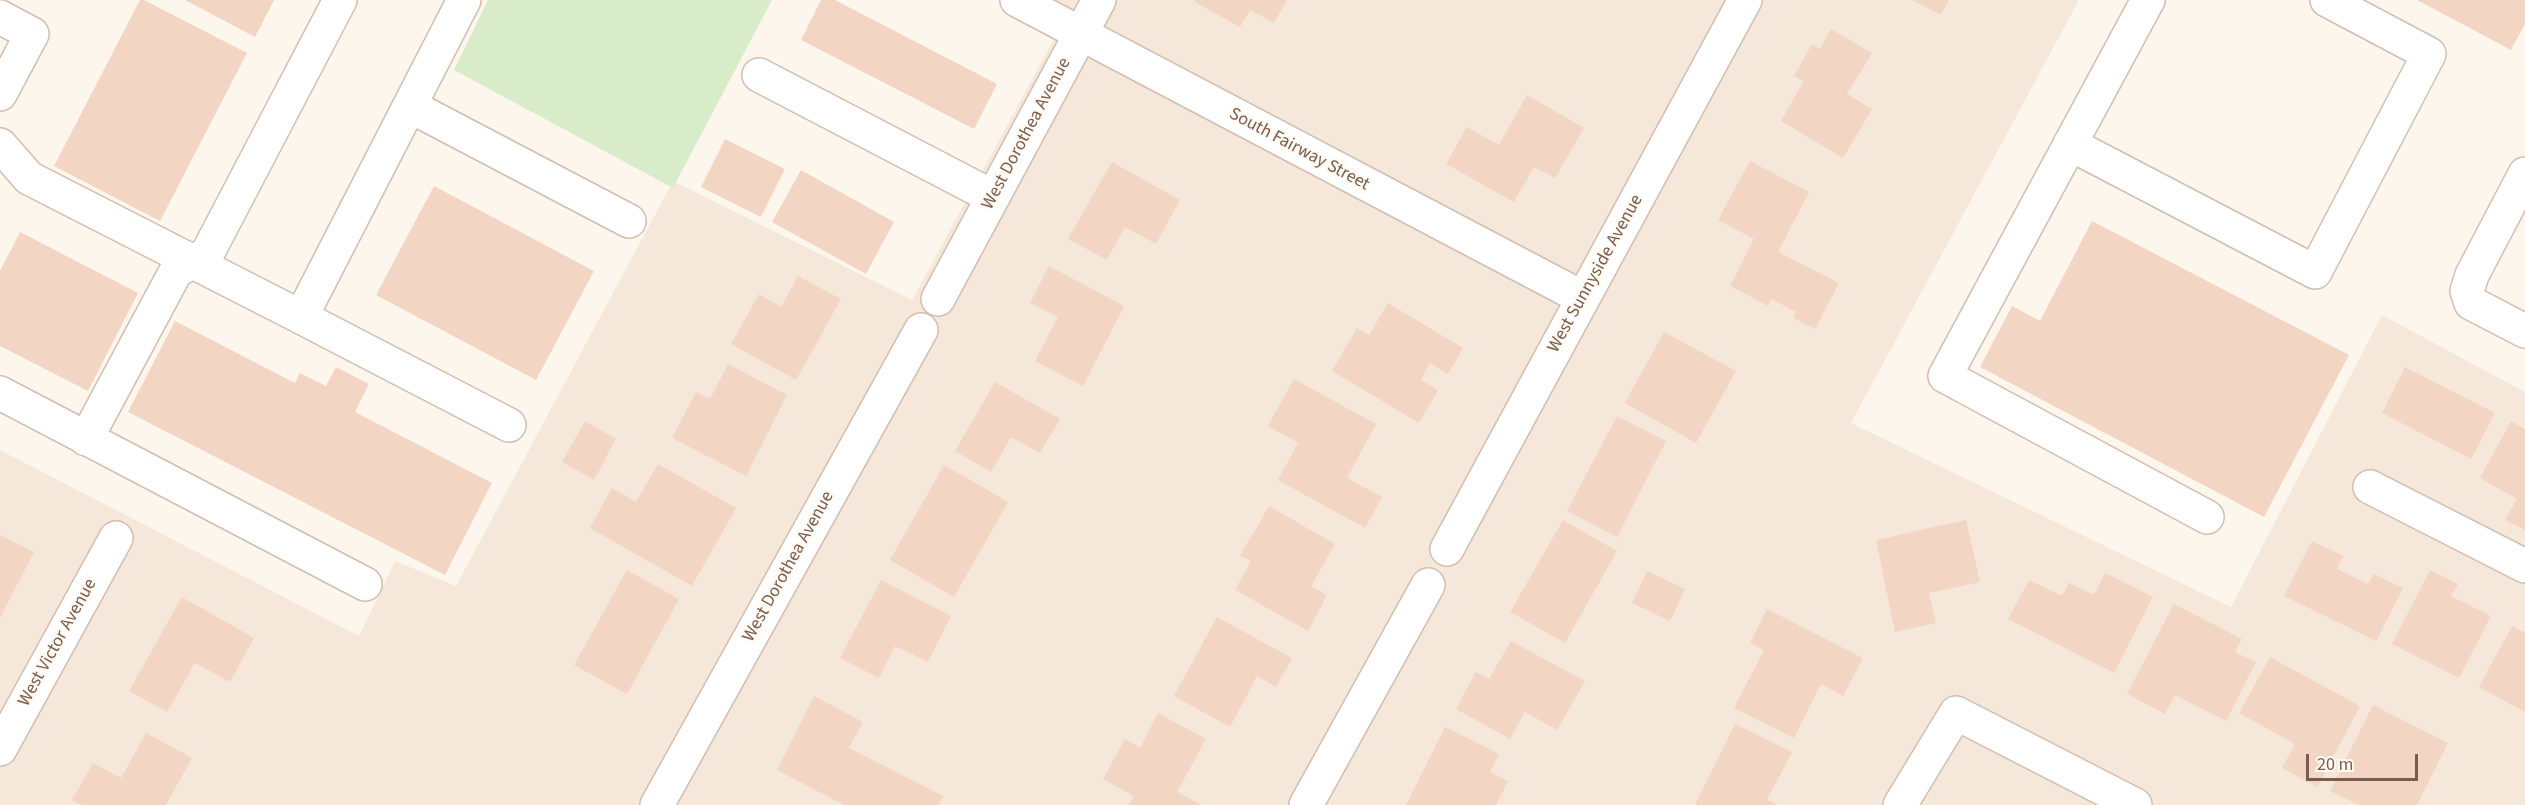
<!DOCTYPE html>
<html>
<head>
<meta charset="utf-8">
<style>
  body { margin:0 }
  #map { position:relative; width:2525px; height:805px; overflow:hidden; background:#fdf6ec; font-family:"Source Sans 3",sans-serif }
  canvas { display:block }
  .scale { position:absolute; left:2306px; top:754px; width:112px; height:27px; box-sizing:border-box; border:3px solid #7a5c4d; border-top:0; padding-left:8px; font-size:18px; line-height:21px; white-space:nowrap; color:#7a5c4d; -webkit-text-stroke:4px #fffaf3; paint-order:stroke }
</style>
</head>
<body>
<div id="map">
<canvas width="2525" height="805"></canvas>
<div class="scale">20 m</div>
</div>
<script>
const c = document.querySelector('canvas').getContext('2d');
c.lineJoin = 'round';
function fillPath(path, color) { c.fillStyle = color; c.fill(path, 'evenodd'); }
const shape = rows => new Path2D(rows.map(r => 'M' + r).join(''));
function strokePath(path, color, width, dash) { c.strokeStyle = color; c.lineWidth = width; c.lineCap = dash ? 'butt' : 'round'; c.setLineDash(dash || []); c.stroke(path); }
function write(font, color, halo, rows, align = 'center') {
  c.font = font + ' "Source Sans 3",sans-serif'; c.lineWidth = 5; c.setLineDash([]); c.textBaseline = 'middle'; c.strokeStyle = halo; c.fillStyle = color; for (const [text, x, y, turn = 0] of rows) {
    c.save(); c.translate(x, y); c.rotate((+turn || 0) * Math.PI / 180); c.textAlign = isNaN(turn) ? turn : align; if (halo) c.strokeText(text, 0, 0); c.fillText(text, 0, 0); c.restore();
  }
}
fillPath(shape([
  [1039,0,2079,0,1851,423,2231,607,2382,315,2525,392,2525,805,0,805,0,450,359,636,395,561,456,586,673,181,912,300,1067,15]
]), '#f5e8da');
fillPath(shape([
  [488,0,772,0,673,188,454,70]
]), '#d8ecc9');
fillPath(shape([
  [140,0,144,0,247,53,160,221,54,166],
  [185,0,274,0,255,37],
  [821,0,835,0,997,84,974,129,801,40],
  [1195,0,1287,0,1274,23,1250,10,1240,27,1195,2],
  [1912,0,1949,0,1941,15],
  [2417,0,2525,0,2525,24,2511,50],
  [1831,29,1872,53,1847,94,1872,109,1843,158,1781,121,1804,81,1794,76,1812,44,1820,49],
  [1527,95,1584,128,1555,178,1534,167,1514,202,1446,164,1467,127,1499,145],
  [725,139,785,169,761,217,701,187],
  [1750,161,1809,192,1778,252,1839,283,1815,329,1793,318,1796,312,1771,299,1768,306,1730,286,1754,239,1718,220],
  [1112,162,1180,200,1156,244,1125,227,1107,260,1068,239],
  [801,170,894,222,866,274,772,222],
  [434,186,594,271,536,380,376,295],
  [2092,221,2349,355,2264,517,1980,367,2012,306,2040,321],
  [20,232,138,293,88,391,0,346,0,271],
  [1049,266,1124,306,1083,386,1035,361,1058,317,1030,303],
  [798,276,841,299,796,380,731,344,759,294,781,307],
  [1388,303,1463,348,1448,374,1430,363,1421,380,1438,390,1419,423,1332,371,1357,328,1369,335],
  [175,321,295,383,300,373,326,386,336,367,369,384,355,412,492,483,445,575,128,412],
  [1664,332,1736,371,1696,443,1625,403],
  [728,364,787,395,746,476,672,438,696,392,710,399],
  [2405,367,2495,413,2471,459,2382,413],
  [1294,379,1376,424,1347,478,1382,497,1365,528,1278,480,1298,443,1268,426],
  [995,382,1060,419,1040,453,1011,437,991,472,955,451],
  [1617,416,1666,441,1617,537,1567,511],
  [585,421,616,439,594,480,562,462],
  [2511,421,2525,429,2525,530,2505,520,2517,499,2480,478],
  [658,464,736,508,692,586,590,528,612,488,636,502],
  [944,465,1008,502,954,597,890,560],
  [1269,506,1335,544,1311,586,1327,595,1308,631,1235,590,1251,561,1240,556],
  [1563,520,1617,551,1565,643,1510,612],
  [1966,520,1980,582,1929,593,1936,623,1895,632,1876,540],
  [0,535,34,552,0,618],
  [2312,541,2343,556,2337,569,2368,584,2374,574,2403,588,2376,641,2284,596],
  [627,570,679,599,627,694,574,665],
  [2430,570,2458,584,2451,596,2491,616,2459,678,2392,644],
  [1647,571,1685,589,1670,621,1632,603],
  [2105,573,2153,597,2114,673,2008,619,2029,580,2062,596,2069,583,2094,595],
  [881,580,951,616,928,662,895,646,879,678,840,658],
  [182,597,254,638,230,682,195,663,167,712,129,691],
  [2174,604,2242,639,2235,652,2256,662,2226,721,2175,695,2165,714,2127,694],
  [1767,609,1863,658,1843,696,1821,684,1794,738,1734,708,1764,650,1750,643],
  [1217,617,1292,658,1276,687,1257,676,1230,727,1174,696],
  [2512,626,2525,633,2525,712,2479,687],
  [1511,641,1585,681,1557,730,1525,712,1510,739,1456,709,1476,672,1489,679],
  [2270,657,2360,706,2317,787,2282,768,2295,744,2239,713],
  [814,696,863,722,849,748,943,796,939,805,844,805,777,770],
  [2373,705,2448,743,2417,805,2359,805,2330,791],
  [1158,713,1206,739,1177,792,1202,805,1129,805,1134,796,1103,779,1125,739,1140,748],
  [1735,724,1792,752,1767,800,1778,805,1695,805],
  [1445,727,1499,754,1490,772,1508,781,1496,805,1406,805],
  [146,733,192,758,166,805,81,805,72,800,93,763,121,778]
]), '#f3d5c3');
const minor = shape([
  [464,0,301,317,509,425],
  [1017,0,1583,298],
  [2148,0,1945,376,2207,517],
  [0,17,32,34,0,94],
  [759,75,993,197],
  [410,106,629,221],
  [2070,144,2315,272,2429,54,2327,0],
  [0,145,29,178,301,317],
  [2525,174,2472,275,2467,291,2471,303,2525,331],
  [938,299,1099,0],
  [0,393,365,584],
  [86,439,176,271,207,254,340,0],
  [2370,487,2525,566],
  [1447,549,1745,0],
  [0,749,116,538],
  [657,805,921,330],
  [1306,805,1428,585],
  [1900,805,1956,713,2135,805]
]);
strokePath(minor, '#d1beb0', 36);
strokePath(minor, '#fff', 33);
write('18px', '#7a5c4d', '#fffaf3', [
  ["West Dorothea Avenue",1027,134,-62],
  ["South Fairway Street",1299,150,28],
  ["West Sunnyside Avenue",1596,274,-61],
  ["West Dorothea Avenue",789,567,-61],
  ["West Victor Avenue",58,643,-61]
]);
</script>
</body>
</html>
